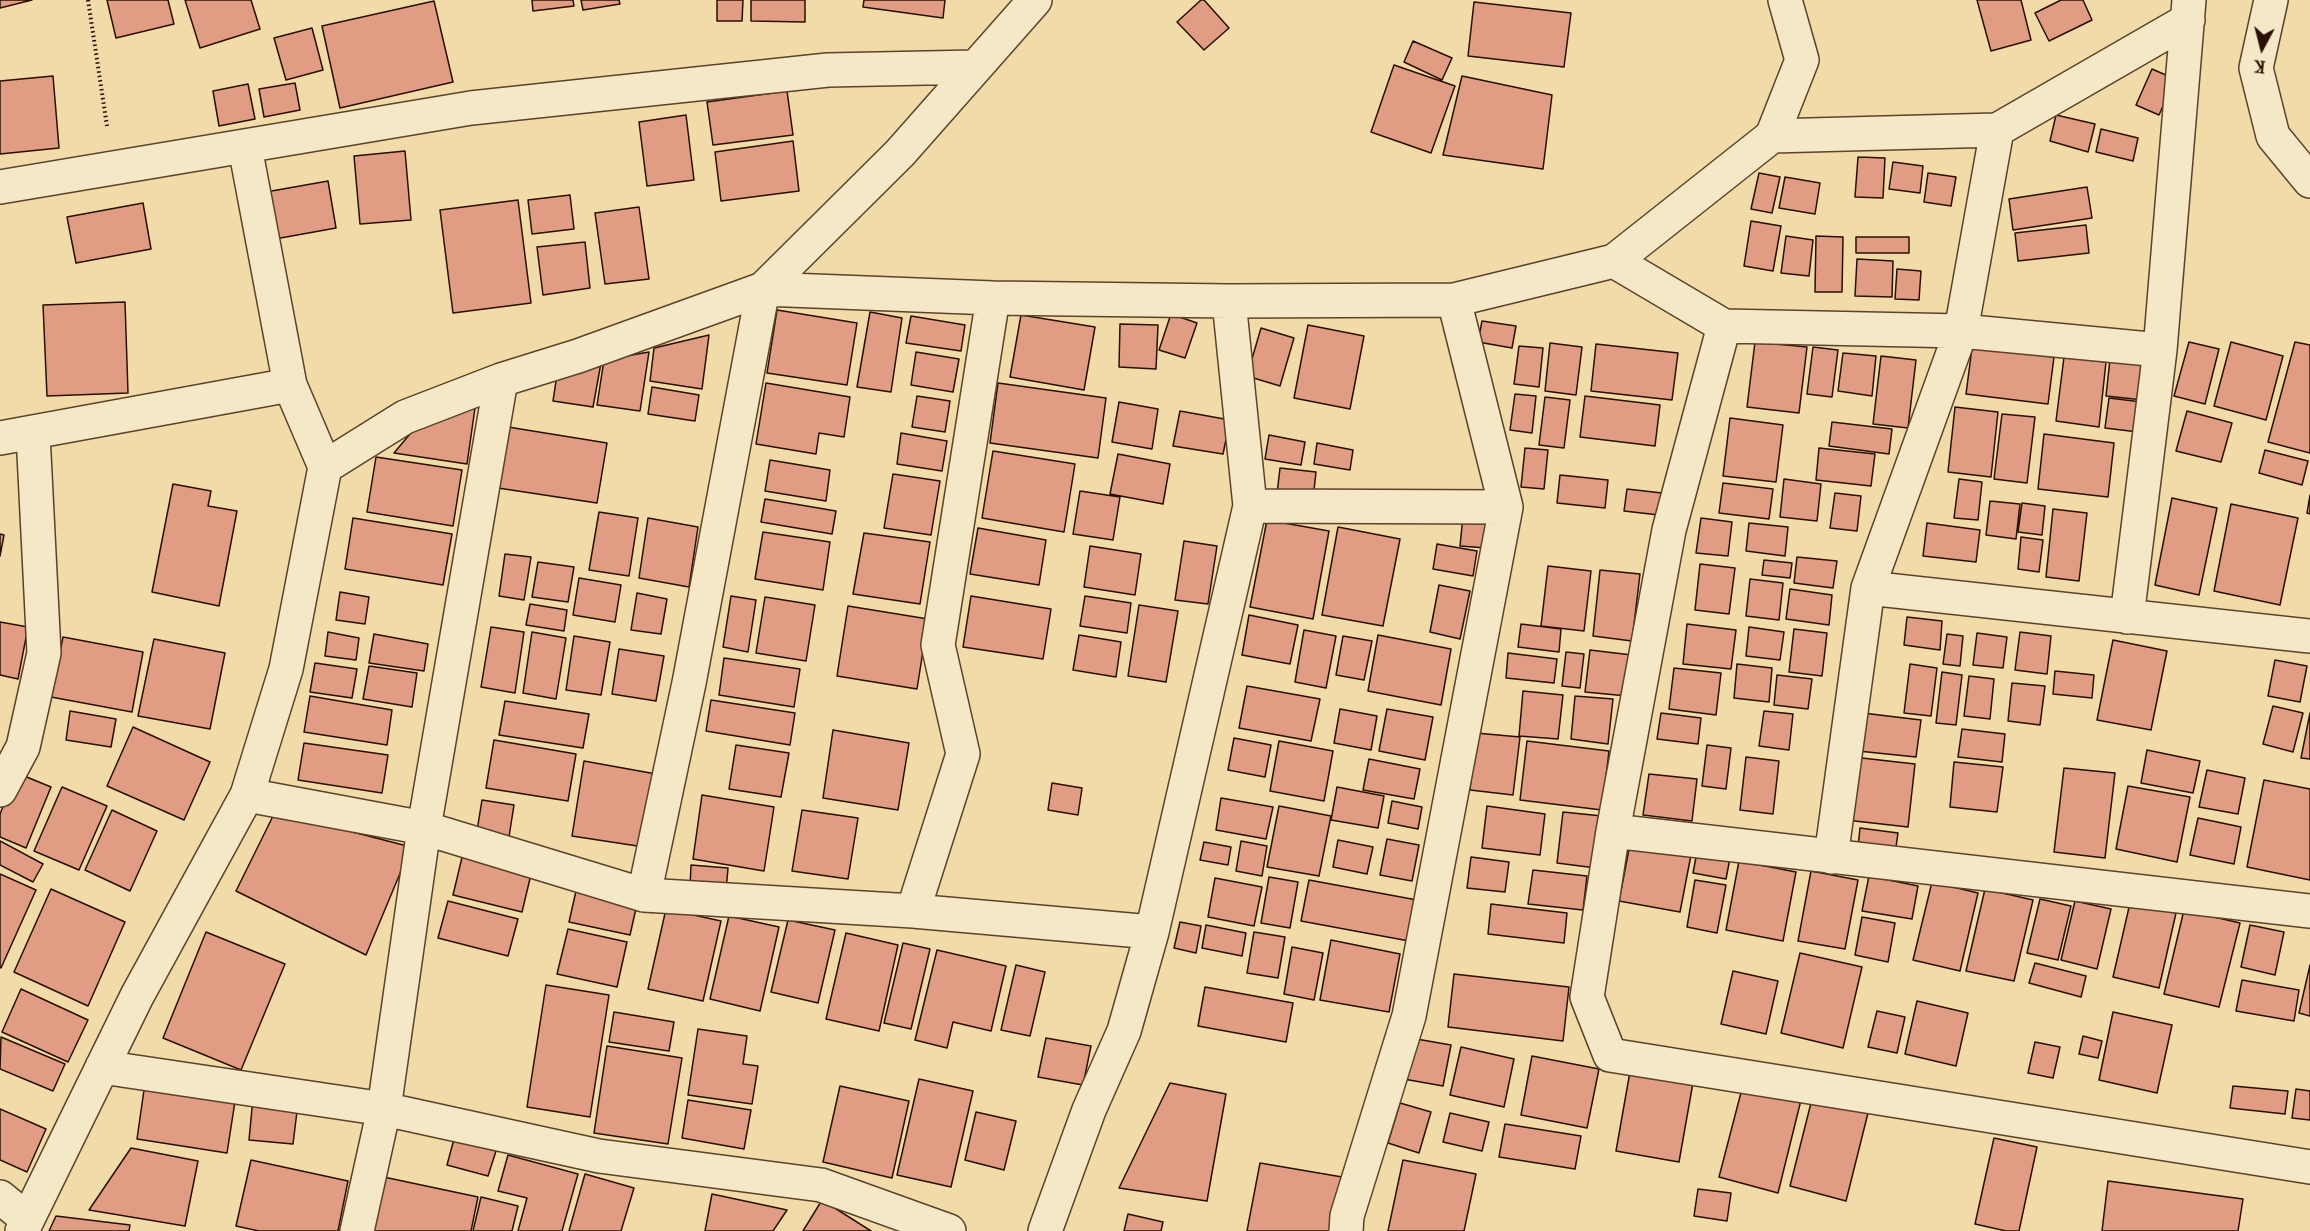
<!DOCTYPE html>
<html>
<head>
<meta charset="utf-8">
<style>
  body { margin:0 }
  #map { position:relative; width:2310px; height:1231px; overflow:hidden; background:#f0dba9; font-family:"IM FELL Great Primer",serif }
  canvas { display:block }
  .north { position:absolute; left:2232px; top:18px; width:60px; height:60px; -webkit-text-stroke:4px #f5e8c7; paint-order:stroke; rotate:187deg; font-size:16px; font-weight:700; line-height:24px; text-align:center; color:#290f00 }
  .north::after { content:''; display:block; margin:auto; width:21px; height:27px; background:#290f00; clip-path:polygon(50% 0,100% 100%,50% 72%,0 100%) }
</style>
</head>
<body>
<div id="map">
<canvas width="2310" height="1231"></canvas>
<div class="north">K</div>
</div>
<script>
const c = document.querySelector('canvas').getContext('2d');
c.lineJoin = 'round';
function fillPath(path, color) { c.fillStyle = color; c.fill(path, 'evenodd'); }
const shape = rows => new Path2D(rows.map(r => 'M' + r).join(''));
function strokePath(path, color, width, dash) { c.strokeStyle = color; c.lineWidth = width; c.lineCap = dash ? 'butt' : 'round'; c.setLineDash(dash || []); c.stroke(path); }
const building = shape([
  [0,0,32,0,0,8,0,0],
  [107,0,168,0,174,24,116,38,107,0],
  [185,0,251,0,260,29,200,48,185,0],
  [532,0,573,0,574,6,533,11,532,0],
  [581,0,619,0,620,4,583,10,581,0],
  [717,0,743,0,742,21,717,21,717,0],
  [751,0,805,0,805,22,751,21,751,0],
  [864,0,945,0,943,18,863,7,864,0],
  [1201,0,1204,0,1229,28,1204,50,1177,22,1201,0],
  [1977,0,2021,0,2031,40,1991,51,1977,0],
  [2061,0,2083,0,2092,20,2049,41,2035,13,2061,0],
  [434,1,453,82,340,108,322,26,434,1],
  [1474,2,1571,13,1564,67,1468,56,1474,2],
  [312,28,323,70,286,80,274,38,312,28],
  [1413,41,1452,58,1442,80,1404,62,1413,41],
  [1394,65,1455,86,1431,153,1371,132,1394,65],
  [2152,69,2175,79,2159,115,2136,105,2152,69],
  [53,76,59,148,0,154,0,81,53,76],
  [1462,76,1552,95,1543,169,1443,155,1462,76],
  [295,83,300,110,264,117,259,89,295,83],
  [248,84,255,119,219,126,213,91,248,84],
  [787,91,793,135,713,145,707,102,787,91],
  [686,115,694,180,647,186,639,122,686,115],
  [2056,115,2095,124,2088,152,2050,141,2056,115],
  [2101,129,2138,138,2133,161,2096,152,2101,129],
  [793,141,799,191,721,201,715,152,793,141],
  [405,151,411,220,360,224,354,156,405,151],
  [1858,157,1885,158,1883,198,1855,197,1858,157],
  [1893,162,1923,166,1920,193,1889,189,1893,162],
  [1759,173,1780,177,1772,213,1751,209,1759,173],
  [1928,173,1956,177,1951,206,1924,202,1928,173],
  [1785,177,1820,183,1815,214,1779,208,1785,177],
  [328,181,336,228,275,239,266,192,328,181],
  [2087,187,2092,218,2013,230,2009,199,2087,187],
  [570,195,574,229,532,234,528,200,570,195],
  [518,200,531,303,453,313,440,210,518,200],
  [143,203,151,249,76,263,67,217,143,203],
  [639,207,649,279,605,284,595,213,639,207],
  [1751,221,1781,226,1773,271,1744,266,1751,221],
  [2086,225,2089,253,2018,261,2015,233,2086,225],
  [1786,236,1813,240,1809,276,1781,273,1786,236],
  [1816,236,1843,237,1842,292,1815,292,1816,236],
  [1856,237,1909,237,1909,253,1856,253,1856,237],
  [585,242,590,288,543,295,537,247,585,242],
  [1857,259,1893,261,1892,297,1855,296,1857,259],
  [1897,269,1921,271,1919,300,1895,299,1897,269],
  [125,302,128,393,47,396,43,305,125,302],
  [777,310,857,323,847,385,767,373,777,310],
  [870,312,902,318,891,392,857,387,870,312],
  [1171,314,1197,323,1185,358,1159,350,1171,314],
  [1021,315,1095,327,1084,390,1010,377,1021,315],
  [911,316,965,325,961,351,906,343,911,316],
  [1482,321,1516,326,1512,348,1478,342,1482,321],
  [1120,324,1158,325,1156,369,1119,367,1120,324],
  [1308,325,1364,336,1350,409,1294,398,1308,325],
  [1261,328,1294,338,1280,386,1247,376,1261,328],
  [709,335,702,389,650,381,654,348,709,335],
  [1755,342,1807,347,1799,413,1747,407,1755,342],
  [2189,342,2219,349,2205,404,2174,396,2189,342],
  [2231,342,2283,356,2266,420,2214,406,2231,342],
  [2295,342,2310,345,2310,453,2268,442,2295,342],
  [1550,343,1582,347,1576,395,1545,391,1550,343],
  [1596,344,1678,353,1672,400,1591,391,1596,344],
  [1519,346,1543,348,1539,387,1514,384,1519,346],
  [1813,347,1838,350,1832,397,1807,394,1813,347],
  [1972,348,2054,357,2048,404,1966,394,1972,348],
  [649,352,640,411,597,405,604,360,649,352],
  [916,352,959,359,953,392,911,385,916,352],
  [1843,353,1876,356,1872,396,1838,391,1843,353],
  [1881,356,1916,360,1908,428,1873,424,1881,356],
  [2064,357,2106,362,2099,427,2056,421,2064,357],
  [2110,359,2148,363,2143,400,2106,396,2110,359],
  [601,363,593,407,553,401,558,368,601,363],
  [766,383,850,397,844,437,819,433,816,454,756,444,766,383],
  [998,383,1106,398,1098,458,990,443,998,383],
  [652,387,699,395,695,421,648,414,652,387],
  [1515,394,1536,396,1532,433,1510,430,1515,394],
  [917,396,950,401,945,432,912,427,917,396],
  [1585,396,1660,405,1655,446,1580,437,1585,396],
  [1545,397,1570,400,1564,448,1539,445,1545,397],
  [2109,398,2142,402,2138,432,2105,428,2109,398],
  [1119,402,1158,409,1152,449,1112,442,1119,402],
  [1955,407,1998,412,1991,477,1948,472,1955,407],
  [475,408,467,464,394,453,415,428,450,413,475,408],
  [1180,411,1230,420,1223,454,1173,446,1180,411],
  [2187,411,2232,423,2221,462,2176,451,2187,411],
  [2002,414,2035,417,2027,483,1994,479,2002,414],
  [1730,418,1783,425,1776,482,1723,476,1730,418],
  [1832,422,1892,429,1889,454,1829,446,1832,422],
  [508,427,607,443,597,503,498,488,508,427],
  [901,433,947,441,942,471,897,464,901,433],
  [2044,434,2114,443,2108,497,2038,489,2044,434],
  [1269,435,1305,442,1301,465,1265,459,1269,435],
  [1317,443,1353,450,1350,470,1314,464,1317,443],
  [1525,448,1548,450,1544,489,1521,487,1525,448],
  [1819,448,1875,454,1871,486,1816,480,1819,448],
  [2265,450,2308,461,2302,485,2259,473,2265,450],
  [993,451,1075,464,1064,532,982,518,993,451],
  [1118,454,1170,464,1163,504,1110,494,1118,454],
  [376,457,462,470,453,526,367,512,376,457],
  [770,460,830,470,826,501,765,491,770,460],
  [1280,468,1316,472,1313,499,1277,494,1280,468],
  [893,474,940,481,931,535,884,528,893,474],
  [1560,475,1608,480,1605,508,1557,503,1560,475],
  [1784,479,1821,484,1817,521,1780,517,1784,479],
  [1959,479,1982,482,1978,520,1954,518,1959,479],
  [1723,483,1773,489,1769,519,1719,513,1723,483],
  [173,484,211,491,208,506,237,511,219,606,152,592,173,484],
  [1627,489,1662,493,1659,515,1624,511,1627,489],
  [1080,491,1120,497,1113,540,1073,534,1080,491],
  [1835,493,1861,496,1857,531,1830,528,1835,493],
  [2310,495,2310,514,2307,513,2310,495],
  [2172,498,2217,508,2199,595,2155,585,2172,498],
  [765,499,836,511,832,534,761,522,765,499],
  [1990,501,2020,504,2016,539,1986,535,1990,501],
  [2022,503,2045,506,2042,535,2018,532,2022,503],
  [2231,504,2298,518,2280,605,2214,591,2231,504],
  [2053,509,2087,513,2079,581,2046,577,2053,509],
  [599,512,638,518,629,576,589,570,599,512],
  [1463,516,1489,519,1486,548,1460,546,1463,516],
  [353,518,452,534,443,585,345,569,353,518],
  [648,518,698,527,689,587,639,578,648,518],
  [1701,518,1732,522,1728,556,1696,553,1701,518],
  [1267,520,1329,531,1313,619,1250,607,1267,520],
  [1749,523,1788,527,1785,556,1746,551,1749,523],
  [1927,523,1980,530,1976,562,1923,556,1927,523],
  [1338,527,1400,539,1383,626,1322,615,1338,527],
  [978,528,1046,540,1039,585,970,574,978,528],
  [763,532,830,542,823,590,755,579,763,532],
  [864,533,930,542,920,604,853,594,864,533],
  [0,534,4,535,0,556,0,534],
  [2021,537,2043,540,2039,572,2018,569,2021,537],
  [1184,541,1217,546,1208,604,1175,600,1184,541],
  [1437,544,1477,551,1473,576,1433,569,1437,544],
  [1090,546,1141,554,1135,595,1084,587,1090,546],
  [505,554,531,557,524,600,499,596,505,554],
  [1797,557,1837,561,1833,588,1794,583,1797,557],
  [1764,560,1792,563,1790,578,1762,575,1764,560],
  [538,562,574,567,568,602,532,597,538,562],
  [1700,564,1735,568,1729,614,1695,610,1700,564],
  [1548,566,1591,571,1584,631,1541,626,1548,566],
  [1600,570,1640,574,1632,641,1593,636,1600,570],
  [579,578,621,585,615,622,573,615,579,578],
  [1750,579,1783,583,1779,620,1746,616,1750,579],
  [1439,585,1470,591,1460,639,1430,632,1439,585],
  [1790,589,1832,595,1829,625,1786,619,1790,589],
  [340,592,369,597,365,624,336,620,340,592],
  [637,593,667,599,661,634,631,630,637,593],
  [731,596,756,600,748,652,723,647,731,596],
  [971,596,1051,609,1043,659,963,647,971,596],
  [1085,596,1131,603,1127,633,1080,626,1085,596],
  [765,597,815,605,806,661,756,653,765,597],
  [530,604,567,610,564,631,526,625,530,604],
  [1139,605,1178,611,1166,682,1128,676,1139,605],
  [848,606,928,619,917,689,837,676,848,606],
  [1249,615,1298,625,1290,664,1242,655,1249,615],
  [1907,617,1942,621,1940,650,1904,645,1907,617],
  [0,622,28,627,18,679,0,675,0,622],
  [1521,624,1561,629,1559,652,1518,647,1521,624],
  [1687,624,1736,630,1731,669,1683,664,1687,624],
  [491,627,524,632,515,693,481,687,491,627],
  [1749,627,1784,632,1780,660,1746,656,1749,627],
  [1794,629,1827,633,1822,676,1789,672,1794,629],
  [1304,630,1336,636,1326,688,1295,682,1304,630],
  [328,632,359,638,356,660,325,656,328,632],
  [532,632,566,638,556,699,523,693,532,632],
  [2020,632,2051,636,2047,674,2015,670,2020,632],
  [1977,633,2007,637,2003,668,1973,665,1977,633],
  [374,634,428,644,424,671,369,663,374,634],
  [1947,634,1963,636,1960,666,1943,664,1947,634],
  [1079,635,1121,642,1116,677,1073,670,1079,635],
  [1378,635,1451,649,1441,705,1368,691,1378,635],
  [574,636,610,642,601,695,566,690,574,636],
  [1343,636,1372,641,1364,680,1336,675,1343,636],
  [63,637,143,652,132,712,51,697,63,637],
  [154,639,225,653,210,729,138,716,154,639],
  [2113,640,2167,651,2151,730,2097,720,2113,640],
  [619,649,664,656,656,701,612,694,619,649],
  [1590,650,1632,655,1627,696,1585,692,1590,650],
  [1566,652,1584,654,1580,688,1562,686,1566,652],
  [1508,653,1557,659,1554,683,1506,678,1508,653],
  [724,658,800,669,794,707,719,695,724,658],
  [2275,660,2307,666,2300,702,2268,696,2275,660],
  [315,663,357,669,352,698,310,692,315,663],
  [1737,664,1772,668,1769,702,1734,698,1737,664],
  [1910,664,1937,668,1931,716,1904,713,1910,664],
  [369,666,417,673,412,707,363,699,369,666],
  [1674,668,1721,673,1716,715,1669,709,1674,668],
  [2055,671,2094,675,2092,698,2053,694,2055,671],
  [1942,672,1962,675,1956,725,1936,723,1942,672],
  [1777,675,1812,679,1808,709,1774,705,1777,675],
  [1969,676,1994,679,1990,719,1964,716,1969,676],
  [2012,683,2045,686,2040,725,2008,721,2012,683],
  [1247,686,1320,699,1311,741,1239,728,1247,686],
  [1523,691,1563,695,1558,739,1519,736,1523,691],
  [310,696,392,710,387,745,304,732,310,696],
  [1575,696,1613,699,1608,744,1571,739,1575,696],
  [711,700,795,713,790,745,706,731,711,700],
  [505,701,589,714,583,748,499,735,505,701],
  [2273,706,2303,713,2293,752,2263,744,2273,706],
  [1340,709,1377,716,1371,750,1334,743,1340,709],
  [1387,709,1433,717,1425,760,1379,751,1387,709],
  [70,711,116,719,111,747,66,740,70,711],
  [1764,711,1793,714,1789,750,1759,746,1764,711],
  [1661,713,1701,718,1698,744,1657,739,1661,713],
  [1863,713,1921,720,1916,757,1858,751,1863,713],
  [2310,713,2310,759,2301,758,2310,713],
  [133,727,210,762,184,820,107,786,133,727],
  [1962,729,2005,734,2002,762,1958,757,1962,729],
  [833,730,909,743,898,810,823,798,833,730],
  [1476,733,1520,737,1513,795,1470,790,1476,733],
  [1234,738,1271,745,1265,777,1228,770,1234,738],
  [494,740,576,754,568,801,486,788,494,740],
  [1279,741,1333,751,1324,801,1270,791,1279,741],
  [1527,741,1609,751,1602,810,1520,800,1527,741],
  [304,743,388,755,382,793,298,780,304,743],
  [736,745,789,753,781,797,729,789,736,745],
  [1707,745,1731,748,1726,789,1702,786,1707,745],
  [2147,750,2200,761,2193,793,2141,783,2147,750],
  [1746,757,1779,761,1773,814,1740,810,1746,757],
  [1853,757,1915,764,1908,827,1846,820,1853,757],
  [1369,759,1420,769,1414,799,1363,790,1369,759],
  [584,761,656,774,644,847,572,836,584,761],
  [1954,762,2003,767,1997,812,1950,807,1954,762],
  [2064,768,2115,773,2105,858,2054,852,2064,768],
  [2207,770,2245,778,2238,814,2199,807,2207,770],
  [17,773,51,787,26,848,0,837,0,814,17,773],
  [1649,774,1697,779,1692,821,1643,815,1649,774],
  [2264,780,2310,789,2310,880,2247,867,2264,780],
  [1052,783,1082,788,1078,815,1048,810,1052,783],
  [2128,786,2190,797,2177,862,2116,849,2128,786],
  [62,787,107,806,79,870,34,851,62,787],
  [1337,787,1384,796,1378,828,1331,820,1337,787],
  [702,795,774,807,764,871,693,859,702,795],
  [1221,798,1273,807,1266,839,1216,830,1221,798],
  [482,800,514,805,508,843,476,837,482,800],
  [1392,801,1422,807,1418,829,1388,823,1392,801],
  [1279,806,1331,816,1319,876,1267,867,1279,806],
  [1487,806,1545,814,1540,855,1482,848,1487,806],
  [112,810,157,831,130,891,85,870,112,810],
  [802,810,858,818,848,879,792,871,802,810],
  [275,812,411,847,366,955,236,891,275,812],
  [1563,812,1602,816,1596,868,1557,863,1563,812],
  [2198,818,2241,827,2234,864,2190,855,2198,818],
  [1860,828,1898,833,1894,861,1857,857,1860,828],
  [1387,839,1419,845,1412,881,1380,875,1387,839],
  [1338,840,1373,847,1367,874,1333,867,1338,840],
  [0,841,43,864,33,882,0,865,0,841],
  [1241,841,1267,846,1262,876,1236,871,1241,841],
  [1204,842,1231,847,1228,865,1200,860,1204,842],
  [1630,844,1691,855,1680,912,1619,901,1630,844],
  [464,849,533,866,522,912,453,895,464,849],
  [1697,852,1730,858,1726,879,1693,873,1697,852],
  [1471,857,1509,862,1505,892,1467,888,1471,857],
  [1739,861,1796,872,1783,941,1726,930,1739,861],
  [691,865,728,868,726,891,690,888,691,865],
  [1533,870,1587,876,1583,910,1528,904,1533,870],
  [1811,871,1858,880,1845,949,1798,941,1811,871],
  [0,874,36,890,1,968,0,967,0,874],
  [1869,876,1918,886,1912,919,1862,911,1869,876],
  [1269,877,1298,882,1290,928,1261,923,1269,877],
  [1215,878,1262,887,1254,926,1208,917,1215,878],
  [1309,880,1417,900,1409,941,1301,921,1309,880],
  [1695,880,1726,885,1717,933,1687,927,1695,880],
  [1932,882,1978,893,1960,971,1913,960,1932,882],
  [51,889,125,922,88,1006,14,972,51,889],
  [1985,889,2033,900,2014,981,1966,971,1985,889],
  [576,891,637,904,630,935,569,922,576,891],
  [2040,899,2071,906,2058,960,2027,953,2040,899],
  [448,901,518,919,508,956,438,938,448,901],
  [2075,901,2111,909,2097,969,2061,960,2075,901],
  [2130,903,2176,913,2159,988,2113,977,2130,903],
  [1491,904,1567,913,1564,943,1488,934,1491,904],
  [666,909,721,921,703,1001,648,989,666,909],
  [2184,910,2240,923,2219,1007,2164,994,2184,910],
  [729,916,779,927,760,1011,710,999,729,916],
  [1862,917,1895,923,1888,962,1855,955,1862,917],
  [788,920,835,930,818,1003,771,992,788,920],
  [1180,922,1201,926,1196,953,1174,948,1180,922],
  [1206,925,1246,933,1242,956,1202,948,1206,925],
  [2250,925,2284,932,2275,975,2241,967,2250,925],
  [568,929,627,942,617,987,557,974,568,929],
  [206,932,285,964,241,1070,163,1038,206,932],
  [1254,932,1285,937,1278,978,1247,973,1254,932],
  [846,933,898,945,879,1031,826,1019,846,933],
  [1331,940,1400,954,1389,1012,1320,1000,1331,940],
  [903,943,930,949,911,1029,884,1023,903,943],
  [1292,947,1323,953,1314,1000,1284,994,1292,947],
  [937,950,1006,966,991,1031,953,1022,947,1048,915,1040,937,950],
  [1800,953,1862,967,1843,1048,1781,1033,1800,953],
  [2035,963,2086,976,2081,997,2029,983,2035,963],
  [1016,965,1045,972,1030,1036,1001,1030,1016,965],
  [2310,965,2310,1016,2299,1013,2310,965],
  [1733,971,1778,981,1766,1034,1721,1024,1733,971],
  [1454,974,1569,987,1563,1041,1448,1027,1454,974],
  [2242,980,2299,990,2294,1021,2236,1011,2242,980],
  [546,985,609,995,590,1117,527,1107,546,985],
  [1205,987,1293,1003,1286,1042,1198,1026,1205,987],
  [21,989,88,1020,68,1062,2,1032,21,989],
  [1917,1001,1968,1013,1956,1066,1905,1054,1917,1001],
  [1877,1011,1905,1017,1897,1053,1868,1047,1877,1011],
  [614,1012,674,1022,669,1051,609,1042,614,1012],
  [2113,1012,2172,1025,2157,1093,2099,1080,2113,1012],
  [698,1029,747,1036,743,1064,758,1066,752,1104,688,1095,698,1029],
  [2083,1036,2102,1041,2098,1058,2079,1054,2083,1036],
  [1,1037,65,1064,53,1091,0,1069,1,1037],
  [1405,1037,1451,1045,1443,1086,1398,1078,1405,1037],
  [1046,1038,1091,1046,1083,1085,1038,1077,1046,1038],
  [2035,1042,2060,1047,2053,1078,2028,1073,2035,1042],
  [607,1046,682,1058,668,1144,594,1133,607,1046],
  [1461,1047,1514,1059,1504,1107,1450,1095,1461,1047],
  [1532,1056,1599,1069,1587,1128,1521,1115,1532,1056],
  [1631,1066,1694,1077,1679,1162,1616,1151,1631,1066],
  [919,1079,973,1091,951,1187,897,1175,919,1079],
  [1744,1081,1802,1096,1778,1193,1719,1177,1744,1081],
  [145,1083,236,1095,227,1153,137,1139,145,1083],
  [1170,1083,1226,1094,1207,1201,1119,1188,1170,1083],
  [840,1086,909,1101,892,1178,823,1162,840,1086],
  [2233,1086,2288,1091,2285,1114,2230,1108,2233,1086],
  [2296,1089,2310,1091,2310,1120,2292,1118,2296,1089],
  [253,1098,298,1103,293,1144,249,1140,253,1098],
  [1812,1099,1868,1113,1846,1201,1790,1186,1812,1099],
  [688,1100,751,1110,744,1149,682,1138,688,1100],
  [1400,1103,1431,1112,1419,1153,1388,1143,1400,1103],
  [0,1109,46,1129,27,1172,0,1160,0,1109],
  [976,1112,1016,1121,1004,1170,965,1160,976,1112],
  [1450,1113,1489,1122,1482,1151,1443,1142,1450,1113],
  [1505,1124,1581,1136,1575,1169,1499,1157,1505,1124],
  [1994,1138,2037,1147,2019,1231,2006,1231,1975,1224,1994,1138],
  [454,1139,496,1151,488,1176,447,1165,454,1139],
  [131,1148,198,1161,185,1226,89,1210,131,1148],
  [508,1155,578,1174,562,1231,518,1231,527,1198,498,1191,508,1155],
  [251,1160,348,1181,338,1231,259,1231,236,1226,251,1160],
  [1403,1160,1476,1174,1464,1231,1388,1231,1403,1160],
  [1260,1163,1348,1178,1339,1231,1247,1231,1260,1163],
  [585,1174,634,1188,621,1231,569,1231,585,1174],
  [379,1176,478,1197,471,1231,367,1231,379,1176],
  [2108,1181,2243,1199,2238,1231,2102,1231,2108,1181],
  [1698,1189,1731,1193,1727,1221,1694,1216,1698,1189],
  [712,1194,787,1210,773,1231,705,1231,712,1194],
  [481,1197,518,1206,512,1231,473,1231,481,1197],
  [822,1200,871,1231,803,1231,822,1200],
  [1128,1214,1163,1222,1161,1231,1124,1231,1128,1214],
  [56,1216,130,1225,129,1231,49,1231,56,1216]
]);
fillPath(building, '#e19d84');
strokePath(building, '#290f00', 1.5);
const minor = shape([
  [1035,0,900,153,763,289,689,683,644,895,913,911,1152,932],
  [2271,0,2256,68,2273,136,2310,181],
  [1997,130,1961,331,1868,588,2310,636],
  [1772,136,1997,130,2188,20],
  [0,187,471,108,828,70,976,67],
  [1614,261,1724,326,1669,530,1613,831,1587,997,1610,1055,2310,1167],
  [1724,326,1961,331,2160,350],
  [290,385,325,467],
  [0,438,290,385,245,147],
  [1250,506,1506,507],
  [2127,617,2160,350,2189,0],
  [0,790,23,747,44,653,33,434],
  [247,795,424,828,644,895],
  [1613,831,2310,911],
  [1831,857,1868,588],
  [913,911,963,754,938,645,993,298],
  [102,1067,384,1109,599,1156,821,1185,949,1231],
  [0,1197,27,1219],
  [22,1231,137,996,247,795,286,669,325,467,405,417,501,380,578,356,763,289,993,298,1229,301,1454,300,1614,261,1772,136,1802,60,1785,0],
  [357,1231,384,1109,424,828,501,380],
  [1045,1231,1089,1110,1124,1031,1152,932,1250,506,1229,301],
  [1346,1231,1347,1216,1409,1016,1506,507,1454,300]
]);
strokePath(minor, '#5b422a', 36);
strokePath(shape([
  [88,0,107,126]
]), '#290f00', 4, [1.5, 3]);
strokePath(minor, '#f5e8c7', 33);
</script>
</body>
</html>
